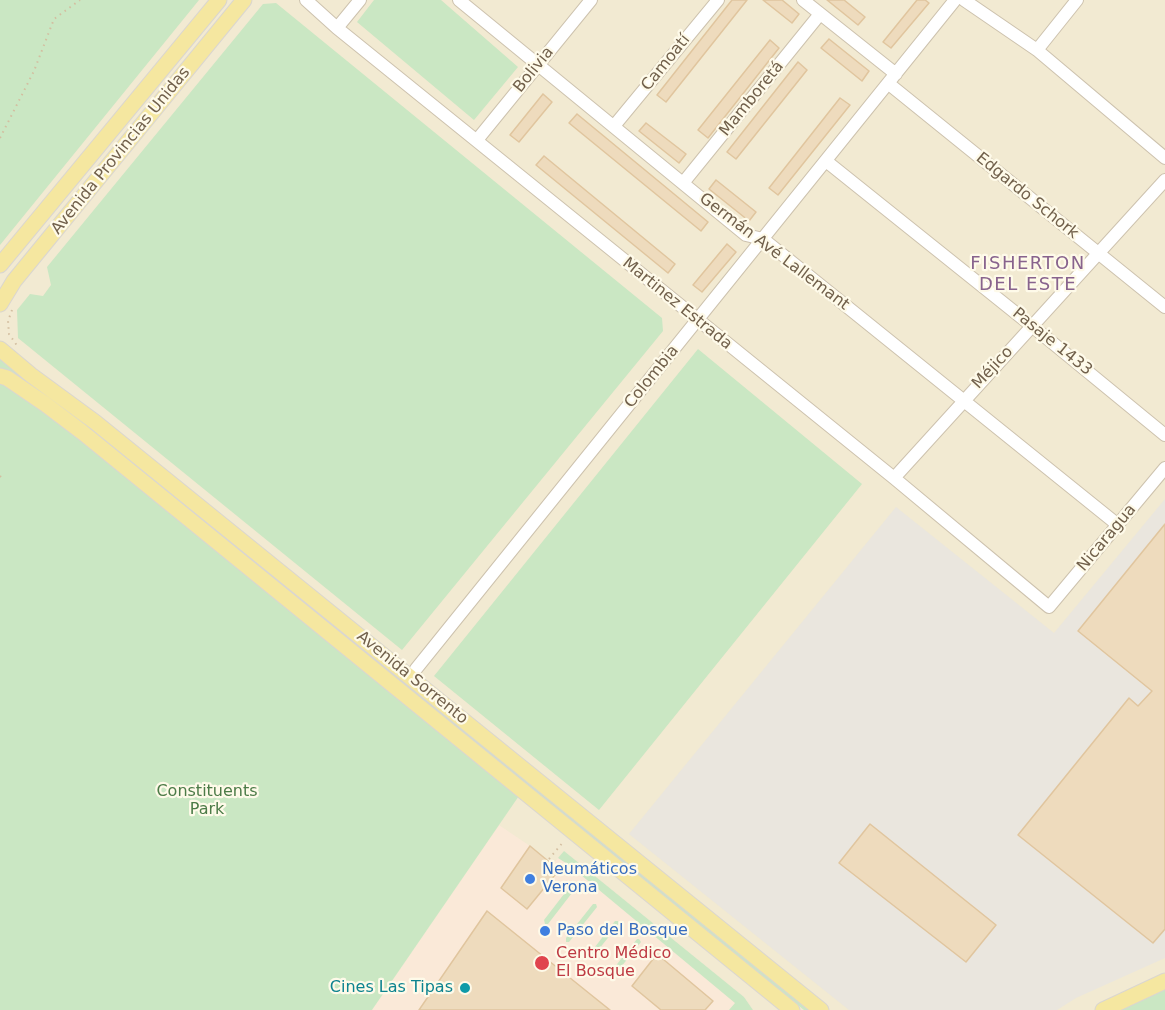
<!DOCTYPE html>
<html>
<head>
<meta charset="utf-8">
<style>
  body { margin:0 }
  canvas { display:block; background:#fbf6e4 }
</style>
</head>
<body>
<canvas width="1165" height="1010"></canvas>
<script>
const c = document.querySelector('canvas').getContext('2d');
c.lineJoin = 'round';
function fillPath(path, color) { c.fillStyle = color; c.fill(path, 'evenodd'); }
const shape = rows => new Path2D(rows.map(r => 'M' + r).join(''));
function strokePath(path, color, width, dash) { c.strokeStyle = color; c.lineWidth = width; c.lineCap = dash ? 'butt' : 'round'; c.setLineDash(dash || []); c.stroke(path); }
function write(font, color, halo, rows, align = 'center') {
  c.font = font + ' "DejaVu Sans",sans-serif'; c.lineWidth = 4.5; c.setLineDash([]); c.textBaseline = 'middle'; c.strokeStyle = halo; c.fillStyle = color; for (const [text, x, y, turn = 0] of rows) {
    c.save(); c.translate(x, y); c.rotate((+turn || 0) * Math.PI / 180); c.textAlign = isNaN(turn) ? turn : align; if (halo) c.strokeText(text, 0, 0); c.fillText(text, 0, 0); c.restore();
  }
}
fillPath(shape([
  [0,0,1165,0,1165,1010,372,1010,522,790,0,376]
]), '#f2ead2');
fillPath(shape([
  [499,825,530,846,552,865,564,851,744,997,753,1010,372,1010]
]), '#fae9d8');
fillPath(shape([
  [1165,499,1165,958,1076,998,1057,1010,849,1010,629,834,896,507,1054,633]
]), '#eae6de');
fillPath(shape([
  [0,0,199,0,0,245],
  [374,0,441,0,518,67,474,120,357,22],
  [276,3,662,318,663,331,402,650,18,338,17,310,30,294,43,296,51,285,47,267,263,4],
  [698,349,862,484,599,810,434,676],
  [0,355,58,400,810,1010,804,1010,72,416,10,372,0,368],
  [0,376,523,790,372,1010,0,1010],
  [564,851,744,997,753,1010,729,1010,735,1003,569,865,558,858],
  [571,885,574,886,575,889,548,924,545,924,544,920],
  [593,904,596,904,597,907,569,942,566,942,566,938],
  [615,921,618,921,619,924,591,959,588,959,588,956],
  [637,939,639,939,641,942,613,977,610,977,610,973],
  [1165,981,1165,1010,1103,1010]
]), '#cae7c3');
const building = shape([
  [732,0,747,0,666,102,657,95,732,0],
  [763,0,782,0,799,14,792,23,763,0],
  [827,0,844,0,865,17,858,25,827,0],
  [917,0,925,0,929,3,891,48,883,42,917,0],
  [829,39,869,71,862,81,821,48,829,39],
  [770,40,779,48,708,138,698,130,770,40],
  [798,62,807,70,736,159,727,152,798,62],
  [543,94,552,102,519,142,510,135,543,94],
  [840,98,850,105,778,195,769,188,840,98],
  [577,114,708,222,701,231,569,123,577,114],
  [646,123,686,154,679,163,639,131,646,123],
  [544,156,675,264,668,273,536,165,544,156],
  [716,180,756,212,749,221,709,189,716,180],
  [727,244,736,252,702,292,693,285,727,244],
  [1165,524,1165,929,1153,943,1018,835,1129,698,1138,706,1152,691,1078,631,1165,524],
  [870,824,996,925,966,962,839,863,870,824],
  [530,846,559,870,527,909,501,888,530,846],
  [487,911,590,994,610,1010,419,1010,487,911],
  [657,954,713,1001,705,1010,661,1010,632,986,657,954]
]);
fillPath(building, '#eedbbd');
strokePath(building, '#e0c59e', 1.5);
const minor = shape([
  [306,0,337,28,894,478,1049,607,1165,468],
  [459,0,746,235,763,239,1118,525],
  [803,0,896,74],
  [964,0,1037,50,1165,158],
  [337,28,360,0],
  [1037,50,1077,0],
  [889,84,1165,307],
  [614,126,718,0],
  [477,140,591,0],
  [826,161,1032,326,1165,435],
  [683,183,820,14],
  [894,478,1165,180],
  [416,669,955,0]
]);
const major = shape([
  [0,265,219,0],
  [0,304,14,281,244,0],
  [0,349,31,375,95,422,821,1010],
  [0,376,7,378,45,404,82,432,792,1010],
  [1103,1010,1165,981]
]);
strokePath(minor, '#cdc2ae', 14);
strokePath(major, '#dad6d0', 17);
strokePath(shape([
  [0,138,34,71,54,19,80,0],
  [12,310,8,321,9,334,18,347],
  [0,476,1,477],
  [549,859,564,841]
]), '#d3bea0', 2, [1.5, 4.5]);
strokePath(minor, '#fff', 12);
strokePath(major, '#f5e7a0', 15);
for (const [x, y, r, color] of [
  [530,879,6,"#3f7fe0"],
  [545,931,6,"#3f7fe0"],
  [542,963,8,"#e0444e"],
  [465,988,6,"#0f9aa8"]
]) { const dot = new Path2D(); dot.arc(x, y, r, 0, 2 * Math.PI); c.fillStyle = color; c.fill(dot); strokePath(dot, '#fefae9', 2); }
write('16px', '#71604b', '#fefae9', [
  ["Camoatí",666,63,-51],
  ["Bolivia",534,70,-51],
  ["Mamboretá",752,99,-51],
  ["Avenida Provincias Unidas",121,151,-51],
  ["Edgardo Schork",1027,196,39],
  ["Germán Avé Lallemant",774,252,37],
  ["Martinez Estrada",677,304,39],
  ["Pasaje 1433",1052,342,39],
  ["Méjico",993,368,-47],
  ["Colombia",652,377,-51],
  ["Nicaragua",1107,538,-50],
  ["Avenida Sorrento",412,678,39]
]);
write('16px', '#4c7b47', '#fefae9', [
  ["Constituents",207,792],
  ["Park",207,810]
]);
write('16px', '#366cbe', '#fefae9', [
  ["Neumáticos",542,870],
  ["Verona",542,888],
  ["Paso del Bosque",557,931]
], 'left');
write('16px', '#be3a42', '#fefae9', [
  ["Centro Médico",556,954],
  ["El Bosque",556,972]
], 'left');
write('16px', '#0d838f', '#fefae9', [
  ["Cines Las Tipas",453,988]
], 'right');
c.letterSpacing = '1.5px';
write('18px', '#88638d', '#fefae9', [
  ["FISHERTON",1028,264],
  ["DEL ESTE",1028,285]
]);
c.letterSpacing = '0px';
</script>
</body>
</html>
